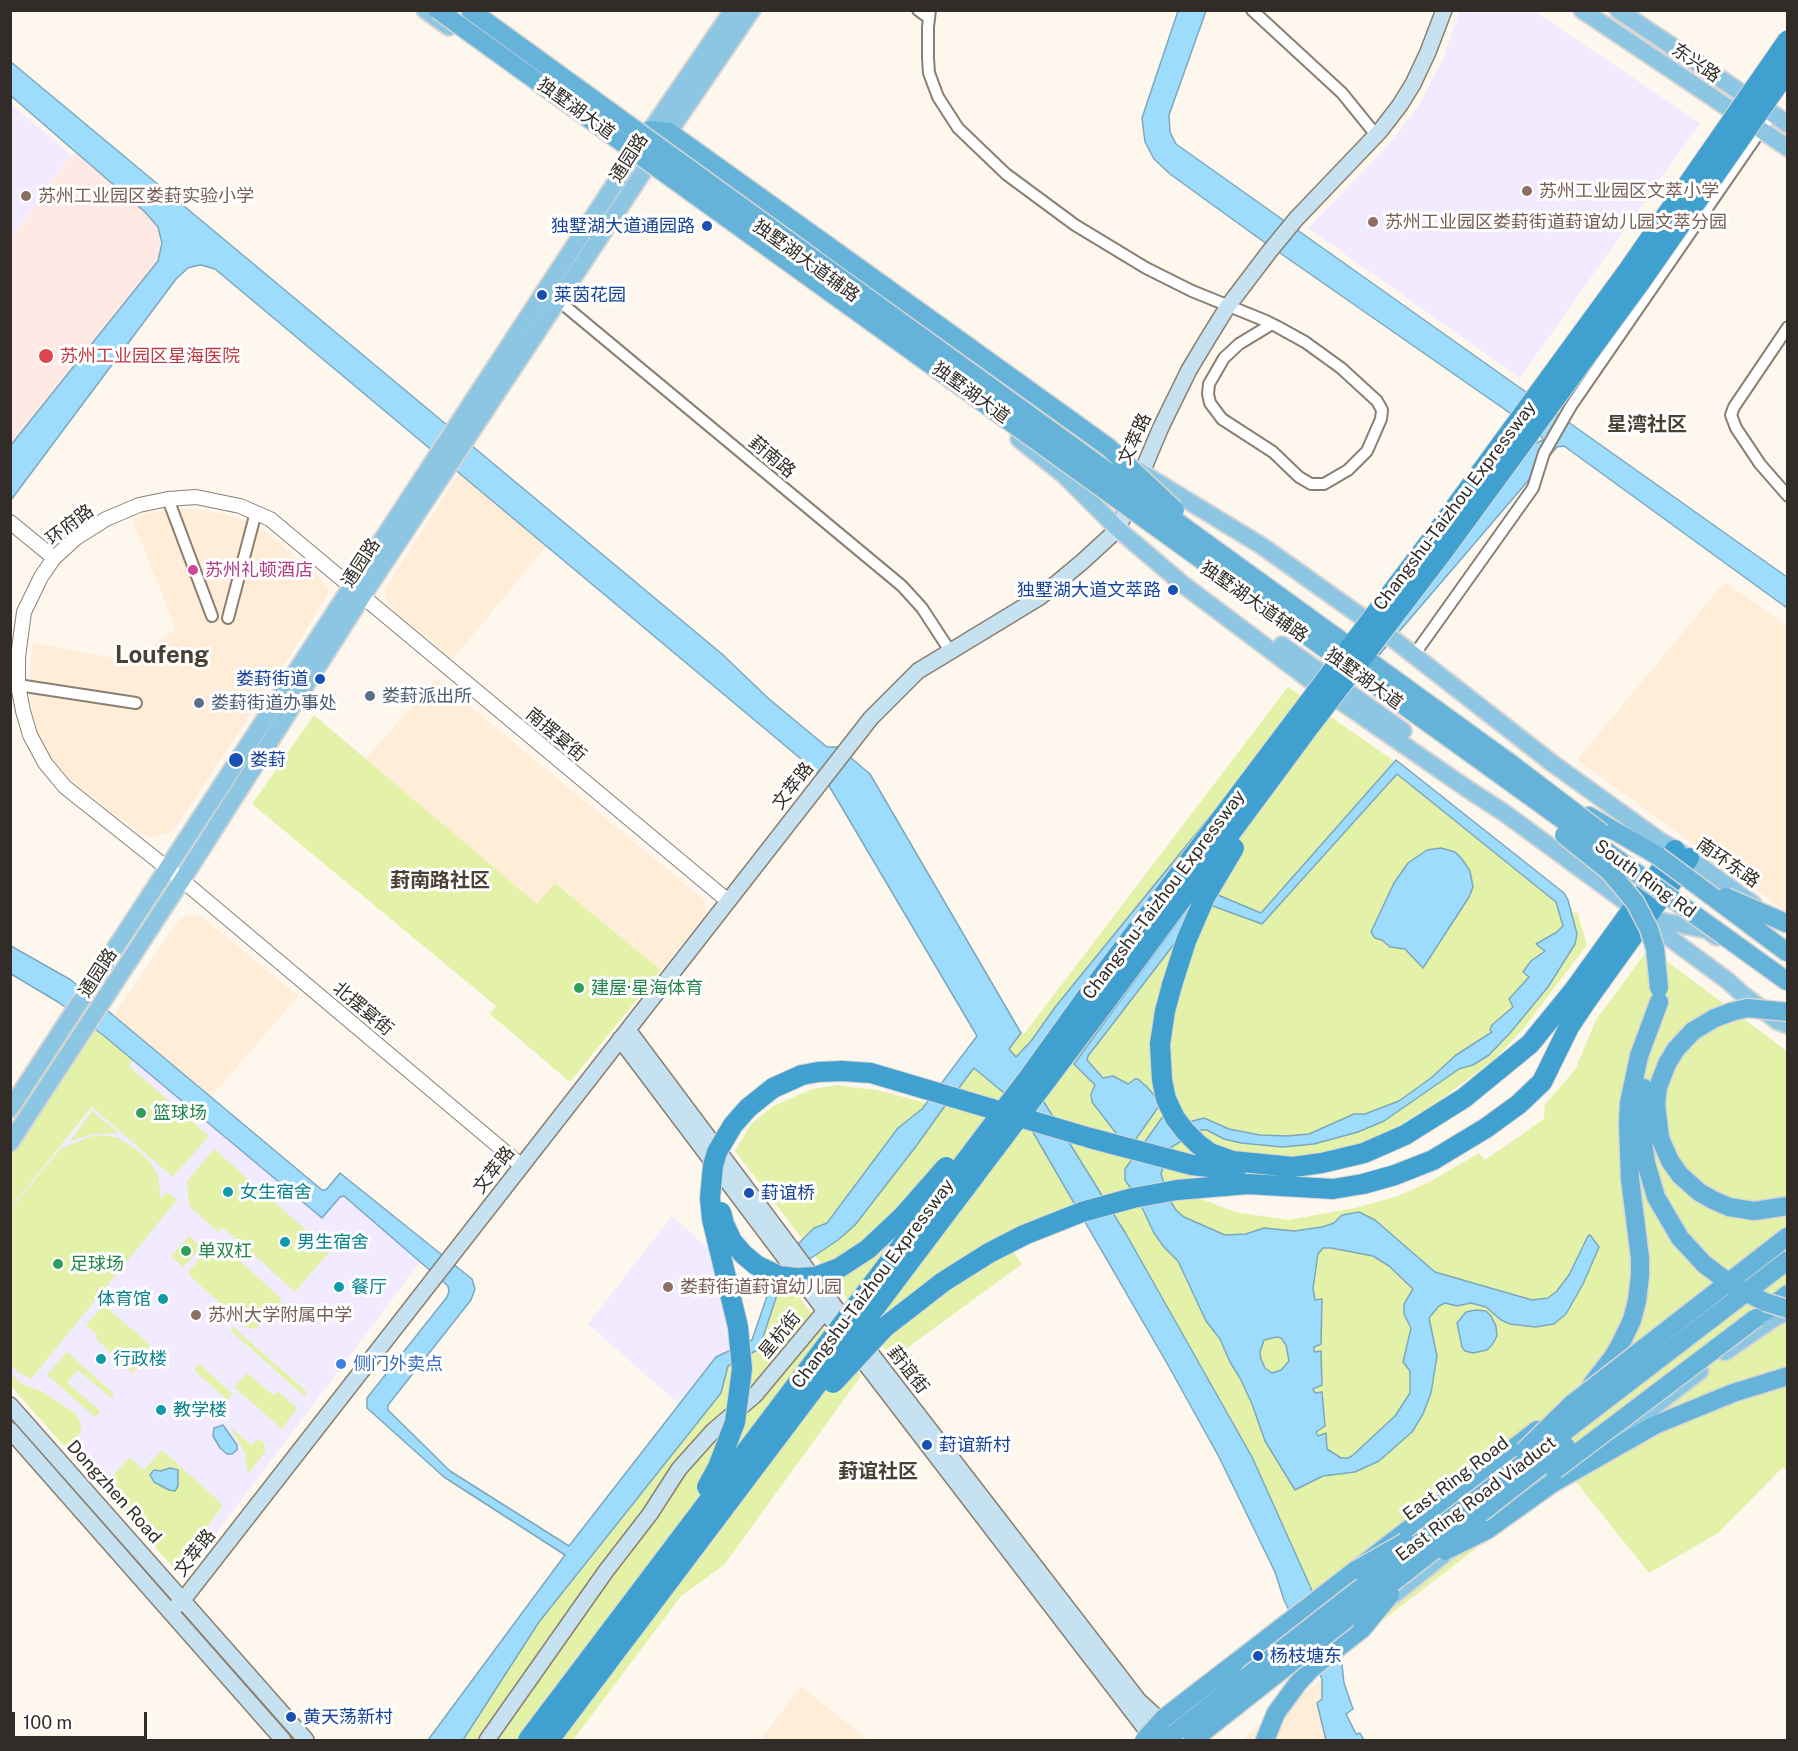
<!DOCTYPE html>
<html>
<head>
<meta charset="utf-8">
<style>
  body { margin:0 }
  #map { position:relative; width:1798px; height:1751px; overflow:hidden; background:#fef7ee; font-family:"Public Sans",sans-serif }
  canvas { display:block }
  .frame { position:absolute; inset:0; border:12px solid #312c27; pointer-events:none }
  .scale { position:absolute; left:12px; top:1712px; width:135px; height:27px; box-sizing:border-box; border:3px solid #312c27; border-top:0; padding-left:8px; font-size:18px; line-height:21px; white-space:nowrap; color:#312c27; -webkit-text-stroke:4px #fff; paint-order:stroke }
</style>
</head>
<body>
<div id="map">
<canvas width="1798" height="1751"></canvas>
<div class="frame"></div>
<div class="scale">100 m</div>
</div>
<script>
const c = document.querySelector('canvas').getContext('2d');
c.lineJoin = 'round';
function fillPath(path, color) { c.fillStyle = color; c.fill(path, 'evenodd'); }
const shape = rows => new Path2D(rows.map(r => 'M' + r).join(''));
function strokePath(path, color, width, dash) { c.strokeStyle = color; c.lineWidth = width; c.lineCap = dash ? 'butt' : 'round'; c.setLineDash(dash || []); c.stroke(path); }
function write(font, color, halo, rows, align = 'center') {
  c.font = font + ' "Public Sans","Noto Sans SC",sans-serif'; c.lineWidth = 6; c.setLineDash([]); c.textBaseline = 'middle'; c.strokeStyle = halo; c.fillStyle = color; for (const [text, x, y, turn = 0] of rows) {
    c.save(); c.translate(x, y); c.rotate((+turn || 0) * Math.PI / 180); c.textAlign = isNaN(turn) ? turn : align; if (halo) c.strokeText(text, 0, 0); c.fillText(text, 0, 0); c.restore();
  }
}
fillPath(shape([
  [459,473,547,545,453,659,391,608,385,595,385,589],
  [182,509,206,510,228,515,246,521,265,531,318,576,328,588,328,594,287,660,177,825,169,832,152,838,139,833,71,780,54,764,43,745,34,720,30,697,30,664,33,643,142,663,155,643,176,629,132,519,152,512],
  [1725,582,1787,626,1787,912,1577,760],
  [436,678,704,900,706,913,661,970,556,883,537,905,366,759],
  [189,914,202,917,298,996,211,1097,114,1015,178,921],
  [1323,1679,1322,1699,1317,1704,1326,1740,1244,1740,1248,1735],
  [801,1687,869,1740,760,1740]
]), '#ffedd7');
fillPath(shape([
  [1460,10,1534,11,1700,123,1520,378,1308,228,1387,147,1419,105,1443,59],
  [11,104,71,155,11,238],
  [133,1060,322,1218,340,1197,343,1196,421,1261,191,1567,182,1574,177,1571,11,1386,10,1207],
  [672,1216,711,1251,735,1349,716,1358,680,1405,588,1324]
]), '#f2eaff');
fillPath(shape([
  [75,151,153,219,160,235,161,253,153,267,11,445,11,238]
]), '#fee9e4');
fillPath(shape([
  [1288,687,1394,761,1389,767,1397,773,1571,913,1577,912,1587,945,1523,1029,1495,1059,1440,1100,1390,1131,1355,1146,1308,1159,1244,1160,1210,1144,1195,1158,1191,1195,1235,1212,1288,1220,1355,1208,1398,1196,1431,1181,1479,1153,1485,1160,1544,1119,1545,1104,1575,1070,1596,1020,1649,948,1787,1051,1787,1472,1783,1467,1718,1533,1649,1573,1573,1478,1527,1509,1338,1655,1310,1586,1252,1457,1024,1070,1009,1049,1021,1033,1024,1034],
  [314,715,537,904,555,883,661,970,570,1082,490,1014,496,1006,252,804],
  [92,1027,133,1060,129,1066,209,1136,173,1177,92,1107,11,1207,11,1150],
  [974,1068,1016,1103,1074,1204,1009,1246,1022,1264,892,1359,814,1254,846,1233,866,1211],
  [836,1085,877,1090,926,1103,922,1109,898,1128,827,1223,819,1225,803,1240,735,1151,751,1124,773,1106,812,1089],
  [92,1111,119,1133,94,1134,70,1141],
  [104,1135,119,1138,139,1151,151,1163,158,1176,161,1199,167,1192,177,1200,31,1379,17,1372,13,1367,11,1358,11,1209,60,1149,89,1137],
  [214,1149,330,1251,295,1292,223,1227,218,1232,189,1206,187,1181],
  [189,1236,202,1247,183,1267,171,1256],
  [216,1240,280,1297,281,1303,256,1329,246,1327,189,1275,189,1271],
  [783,1277,861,1376,724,1565,681,1596,573,1740,463,1740,539,1622,721,1393,728,1366,759,1348],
  [104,1305,150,1345,133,1364,137,1368,133,1373,96,1339,98,1336,86,1325],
  [233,1327,307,1392,304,1396,230,1330],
  [67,1352,114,1394,111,1398,78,1370,67,1382,100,1411,95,1417,47,1375],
  [199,1364,233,1394,227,1400,194,1370],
  [10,1373,22,1384,41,1391,75,1413,80,1421,81,1432,70,1445,64,1446,11,1386],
  [247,1373,273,1395,277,1392,280,1393,297,1408,282,1429,234,1387],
  [230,1427,251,1445,258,1439,265,1443,264,1449,266,1451,248,1474,245,1453],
  [162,1450,222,1504,221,1508,180,1564,172,1566,110,1497,116,1491,113,1488,117,1482,112,1477,129,1457,144,1470]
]), '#e3f2a8');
const water = shape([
  [1178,11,1206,11,1169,115,1170,132,1176,144,1787,577,1787,608,1564,446,1557,447,1024,1070,1126,1234,1252,1457,1310,1586,1342,1665,1344,1683,1353,1709,1346,1714,1356,1734,1360,1733,1364,1740,1326,1740,1317,1703,1322,1699,1322,1679,1284,1600,1275,1572,1219,1457,1168,1365,1016,1103,974,1068,942,1110,917,1145,855,1225,838,1240,783,1277,759,1349,728,1366,721,1393,539,1622,463,1740,428,1740,565,1555,444,1477,367,1408,367,1398,447,1297,449,1291,448,1286,344,1196,340,1197,322,1218,103,1035,58,1002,11,974,11,946,71,980,322,1190,326,1190,340,1173,472,1279,475,1289,471,1300,388,1405,388,1410,450,1471,569,1546,716,1357,752,1340,778,1264,814,1228,827,1223,898,1128,922,1109,977,1036,825,779,215,269,201,265,195,266,188,268,176,279,11,500,11,445,158,261,162,243,158,227,145,212,11,96,11,62,722,654,769,699,827,747,838,747,870,774,1021,1033,1009,1049,1016,1057,1031,1041,1056,1006,1247,771,1524,448,1543,440,1540,434,1257,237,1170,174,1154,159,1145,142,1142,118,1178,11],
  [1396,760,1564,893,1568,900,1577,934,1575,944,1548,987,1510,1033,1489,1055,1473,1065,1459,1069,1384,1121,1358,1132,1314,1144,1283,1147,1241,1143,1224,1139,1207,1130,1201,1130,1173,1146,1168,1151,1161,1174,1169,1199,1176,1210,1184,1217,1225,1235,1246,1234,1264,1228,1294,1231,1322,1227,1334,1223,1342,1215,1359,1212,1375,1220,1435,1272,1532,1300,1548,1298,1557,1291,1569,1275,1588,1236,1590,1235,1599,1247,1583,1284,1566,1314,1554,1324,1535,1327,1510,1324,1501,1320,1486,1307,1471,1303,1457,1306,1445,1303,1439,1306,1429,1318,1437,1356,1431,1393,1423,1414,1412,1432,1379,1461,1355,1472,1323,1476,1295,1490,1265,1441,1252,1404,1240,1378,1230,1362,1220,1339,1206,1321,1178,1261,1164,1247,1154,1233,1138,1199,1125,1180,1125,1169,1164,1115,1189,1122,1204,1118,1229,1129,1260,1135,1287,1136,1309,1134,1354,1114,1365,1114,1399,1101,1431,1078,1456,1055,1492,1032,1490,1030,1492,1025,1513,1007,1509,999,1529,977,1523,972,1531,961,1545,951,1536,944,1557,932,1563,926,1556,902,1397,774,1262,924,1213,906,1198,913,1088,1056,1087,1060,1103,1078,1113,1076,1128,1084,1135,1079,1138,1079,1147,1087,1159,1101,1159,1106,1131,1146,1119,1149,1116,1133,1092,1102,1091,1094,1095,1085,1074,1064,1198,894,1206,890,1261,913,1396,760],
  [1323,1248,1331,1248,1373,1256,1389,1266,1413,1289,1404,1304,1404,1314,1411,1328,1403,1362,1410,1371,1410,1393,1395,1416,1352,1456,1348,1458,1341,1458,1327,1449,1326,1433,1318,1436,1316,1432,1325,1426,1322,1392,1315,1393,1313,1389,1322,1385,1321,1351,1314,1352,1314,1347,1321,1344,1322,1299,1315,1300,1313,1288,1318,1254,1323,1248],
  [1277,1337,1281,1338,1286,1345,1289,1361,1281,1370,1272,1373,1265,1368,1261,1359,1260,1352,1264,1340,1277,1337],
  [1441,848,1455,852,1462,859,1470,871,1473,887,1469,897,1423,968,1405,949,1390,947,1382,940,1375,938,1371,932,1394,883,1408,863,1427,850,1441,848],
  [1476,1310,1486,1311,1491,1316,1496,1326,1497,1336,1492,1345,1487,1350,1473,1353,1465,1351,1462,1347,1457,1323,1466,1312,1476,1310],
  [223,1425,237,1445,237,1450,232,1454,227,1454,220,1448,213,1436,214,1428,223,1425],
  [170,1468,178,1470,178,1486,175,1491,169,1490,154,1482,150,1475,154,1470,161,1471,170,1468]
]);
fillPath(water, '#9edcfd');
strokePath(water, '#7da7bd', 1.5);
const minor = shape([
  [918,10,929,18],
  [930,10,928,27,928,58,929,73,938,97,958,128,1006,174,1075,225,1146,268,1192,291,1266,321,1276,326,1305,342,1341,368,1377,401,1382,410,1381,419,1367,451,1348,470,1324,484,1311,484,1299,477,1273,452,1222,419,1210,403,1208,394,1209,384,1224,358,1239,344,1272,324],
  [1252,10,1342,93,1376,135],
  [559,301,902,586,922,608,950,651],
  [1788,327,1734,407,1731,415,1736,428,1760,464,1788,496],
  [168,499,212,616],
  [228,618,256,512],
  [1414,655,1533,488,1544,453,1571,406,1772,114],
  [18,685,136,703]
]);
const tertiary = shape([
  [10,522,54,558],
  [522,1166,182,880,65,787,45,763,30,735,23,711,18,685,18,657,24,612,41,577,54,558,76,538,106,519,139,505,168,499,196,497,240,506,270,519,728,901]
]);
const secondary = shape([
  [628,1030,835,1307,1139,1701,1182,1740],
  [620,1039,825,1311,1154,1740],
  [10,1405,306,1740],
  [10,1430,283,1740],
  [171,1611,183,1600,871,718,918,671,1040,597,1082,562,1118,529,1161,427,1189,370,1207,340,1228,306,1269,252,1296,219,1380,131,1400,105,1413,84,1428,52,1444,10],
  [487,1740,606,1571,650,1514,679,1469,713,1431,755,1395,825,1311,833,1308]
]);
const primary = shape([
  [425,10,449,27],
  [1582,10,1788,148],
  [1618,10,1788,124],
  [669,132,752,10],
  [723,182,1031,403],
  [1019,439,1064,475,1118,529,1185,586,1310,680,1466,788,1503,812,1634,908,1663,933,1728,981,1740,992,1777,1021,1788,1025],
  [1139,471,1262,546,1397,642,1552,763,1659,840,1689,858,1753,904],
  [1282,645,1403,731],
  [1647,918,1707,930,1717,937],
  [10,1109,631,159,733,10],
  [10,1143,182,880,362,597,657,151],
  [1725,1352,1776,1317,1788,1312],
  [1597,1451,1700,1371],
  [1484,1523,1544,1475],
  [1381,1605,1457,1544]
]);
const trunk = shape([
  [650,130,669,132,827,245],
  [1589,816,1658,856],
  [1731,1012,1715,1018,1693,1031,1676,1049,1667,1064,1658,1087,1656,1104,1660,1138,1670,1161,1680,1175,1699,1192,1713,1200,1729,1207,1754,1211,1788,1206],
  [1644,1088,1641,1128,1646,1163,1656,1197,1680,1238],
  [1764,1312,1788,1294],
  [1592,1384,1613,1357,1621,1343,1632,1320,1637,1301,1640,1276,1640,1258,1630,1179,1628,1124,1629,1103,1639,1056,1659,1002],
  [1487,1530,1553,1483,1655,1425,1733,1393,1788,1376],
  [1234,1664,1537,1430],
  [1265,1740,1276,1713,1298,1683,1311,1669,1362,1629]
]);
const motorway = shape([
  [1172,985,1165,1011,1160,1044,1162,1080,1166,1099,1175,1118,1185,1131,1198,1144,1210,1153,1232,1161,1293,1167,1322,1163,1364,1153,1405,1135,1464,1098,1530,1044,1574,990,1675,850],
  [1192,1165,1236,1170],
  [1082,1212,1133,1198,1177,1190,1248,1184,1333,1189,1363,1184,1395,1175,1433,1160,1486,1128,1519,1104,1542,1082,1569,1027,1587,1000,1689,858]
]);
strokePath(minor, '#8b7f72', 14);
strokePath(tertiary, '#8b7f72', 16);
strokePath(secondary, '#8b7f72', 18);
strokePath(primary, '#d6d5d4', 20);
strokePath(trunk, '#d6d5d4', 21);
strokePath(motorway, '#d6d5d4', 22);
strokePath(minor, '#fff', 10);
strokePath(tertiary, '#fff', 14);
strokePath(secondary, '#c6e2f1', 15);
strokePath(primary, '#8cc6e3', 16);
strokePath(trunk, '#66b3da', 18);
strokePath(motorway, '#40a0d0', 20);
const trunkBridge = shape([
  [438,10,1788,982],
  [470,10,1510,763,1602,833],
  [827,245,1108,447,1175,510],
  [1564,835,1609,871,1635,902,1649,929,1655,948,1659,988],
  [1658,856,1788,953],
  [1726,897,1788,924],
  [1731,1012,1747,1008,1788,1012],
  [1680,1238,1704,1264,1733,1286,1765,1302,1788,1309],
  [1524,1451,1573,1403,1788,1236],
  [1555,1470,1756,1318],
  [1445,1551,1487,1530],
  [1356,1570,1405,1542],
  [1362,1629,1390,1595],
  [1144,1740,1164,1718,1234,1664],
  [1166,1740,1349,1597,1788,1260],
  [1193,1740,1566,1446]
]);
const motorwayBridge = shape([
  [1172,985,1186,941,1205,897,1234,848],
  [721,1212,724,1224,732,1241,743,1254,756,1265,779,1276,796,1278,815,1277,839,1268,868,1249,903,1216,946,1167],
  [833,1383,885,1327,943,1282,989,1253,1024,1235,1082,1212],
  [707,1487,718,1467,735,1422,742,1369,738,1327,712,1219,710,1198,713,1166,717,1152,733,1125,748,1108,773,1088,802,1075,818,1072,842,1071,871,1073,1090,1138,1192,1165],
  [528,1740,1029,1077,1085,999,1429,543,1627,272,1788,40],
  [549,1740,1110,996,1309,727,1442,553,1641,281,1788,70]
]);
strokePath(trunkBridge, '#d6d5d4', 21, []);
strokePath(motorwayBridge, '#d6d5d4', 22, []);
strokePath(trunkBridge, '#66b3da', 18);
strokePath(motorwayBridge, '#40a0d0', 20);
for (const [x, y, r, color] of [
  [1527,191,6,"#8d6e63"],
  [26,196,6,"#8d6e63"],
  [1373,222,6,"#8d6e63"],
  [707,226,6,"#1a4fb4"],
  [542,295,6,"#1a4fb4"],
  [46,356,8,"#e0444e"],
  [193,570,6,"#d1479c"],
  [1173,590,6,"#1a4fb4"],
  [320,679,6,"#1a4fb4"],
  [370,696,6,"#5c6f8a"],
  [199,703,6,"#5c6f8a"],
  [236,760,8,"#1a4fb4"],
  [579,988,6,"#2e9e5b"],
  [141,1113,6,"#2e9e5b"],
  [228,1192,6,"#0f9aa8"],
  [749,1193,6,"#1a4fb4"],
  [285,1242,6,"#0f9aa8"],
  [186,1251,6,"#2e9e5b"],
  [58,1264,6,"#2e9e5b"],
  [339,1287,6,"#0f9aa8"],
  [668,1287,6,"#8d6e63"],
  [163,1299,6,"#0f9aa8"],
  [196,1315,6,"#8d6e63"],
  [101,1359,6,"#0f9aa8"],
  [341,1364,6,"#3f7fe0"],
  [161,1410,6,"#0f9aa8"],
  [927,1445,6,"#1a4fb4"],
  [1258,1656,6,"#1a4fb4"],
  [291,1717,6,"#1a4fb4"]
]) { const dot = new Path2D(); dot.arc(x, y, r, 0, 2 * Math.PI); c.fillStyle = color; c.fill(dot); strokePath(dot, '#fff', 2); }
write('18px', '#312c27', '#fff', [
  ["东兴路",1696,63,34],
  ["独墅湖大道",576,109,36],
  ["通园路",629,158,-57],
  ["独墅湖大道辅路",806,261,36],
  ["独墅湖大道",971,393,36],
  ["文萃路",1135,439,-66],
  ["葑南路",772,457,40],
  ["Changshu-Taizhou Expressway",1455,506,-53],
  ["环府路",70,525,-37],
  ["通园路",361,563,-57],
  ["独墅湖大道辅路",1254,602,35],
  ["独墅湖大道",1364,679,36],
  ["南摆宴街",556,735,40],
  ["文萃路",793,786,-52],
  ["南环东路",1728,863,35],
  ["South Ring Rd",1645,879,36],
  ["Changshu-Taizhou Expressway",1164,895,-53],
  ["通园路",98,973,-57],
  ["北摆宴街",363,1009,40],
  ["文萃路",494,1170,-52],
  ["Changshu-Taizhou Expressway",873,1284,-53],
  ["星杭街",780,1335,-51],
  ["葑谊街",908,1370,52],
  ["East Ring Road",1456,1479,-37],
  ["Dongzhen Road",114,1492,48],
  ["East Ring Road Viaduct",1476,1499,-37],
  ["文萃路",195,1553,-52]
]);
write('18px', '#785e54', '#fff', [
  ["苏州工业园区文萃小学",1539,191],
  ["苏州工业园区娄葑实验小学",38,196],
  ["苏州工业园区娄葑街道葑谊幼儿园文萃分园",1385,222],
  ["娄葑街道葑谊幼儿园",680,1287],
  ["苏州大学附属中学",208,1315]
], 'left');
write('18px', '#164399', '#fff', [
  ["独墅湖大道通园路",695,226,"right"],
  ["莱茵花园",554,295],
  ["独墅湖大道文萃路",1161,590,"right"],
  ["娄葑街道",308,679,"right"],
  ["娄葑",250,760],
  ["葑谊桥",761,1193],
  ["葑谊新村",939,1445],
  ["杨枝塘东",1270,1656],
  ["黄天荡新村",303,1717]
], 'left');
write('18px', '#be3a42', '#fff', [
  ["苏州工业园区星海医院",60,356]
], 'left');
write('18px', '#b23c85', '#fff', [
  ["苏州礼顿酒店",205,570]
], 'left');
write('18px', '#4e5e75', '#fff', [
  ["娄葑派出所",382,696],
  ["娄葑街道办事处",211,703]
], 'left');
write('18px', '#27864d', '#fff', [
  ["建屋·星海体育",591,988],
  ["篮球场",153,1113],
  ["单双杠",198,1251],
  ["足球场",70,1264]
], 'left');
write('18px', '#0d838f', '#fff', [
  ["女生宿舍",240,1192],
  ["男生宿舍",297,1242],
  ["餐厅",351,1287],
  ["体育馆",151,1299,"right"],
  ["行政楼",113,1359],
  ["教学楼",173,1410]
], 'left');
write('18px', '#366cbe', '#fff', [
  ["侧门外卖点",353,1364]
], 'left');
write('bold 20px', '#4b4034', '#fff', [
  ["星湾社区",1647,425],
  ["葑南路社区",440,881],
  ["葑谊社区",878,1472]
]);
write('bold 24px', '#4b4034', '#fff', [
  ["Loufeng",162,656]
]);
</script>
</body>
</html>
